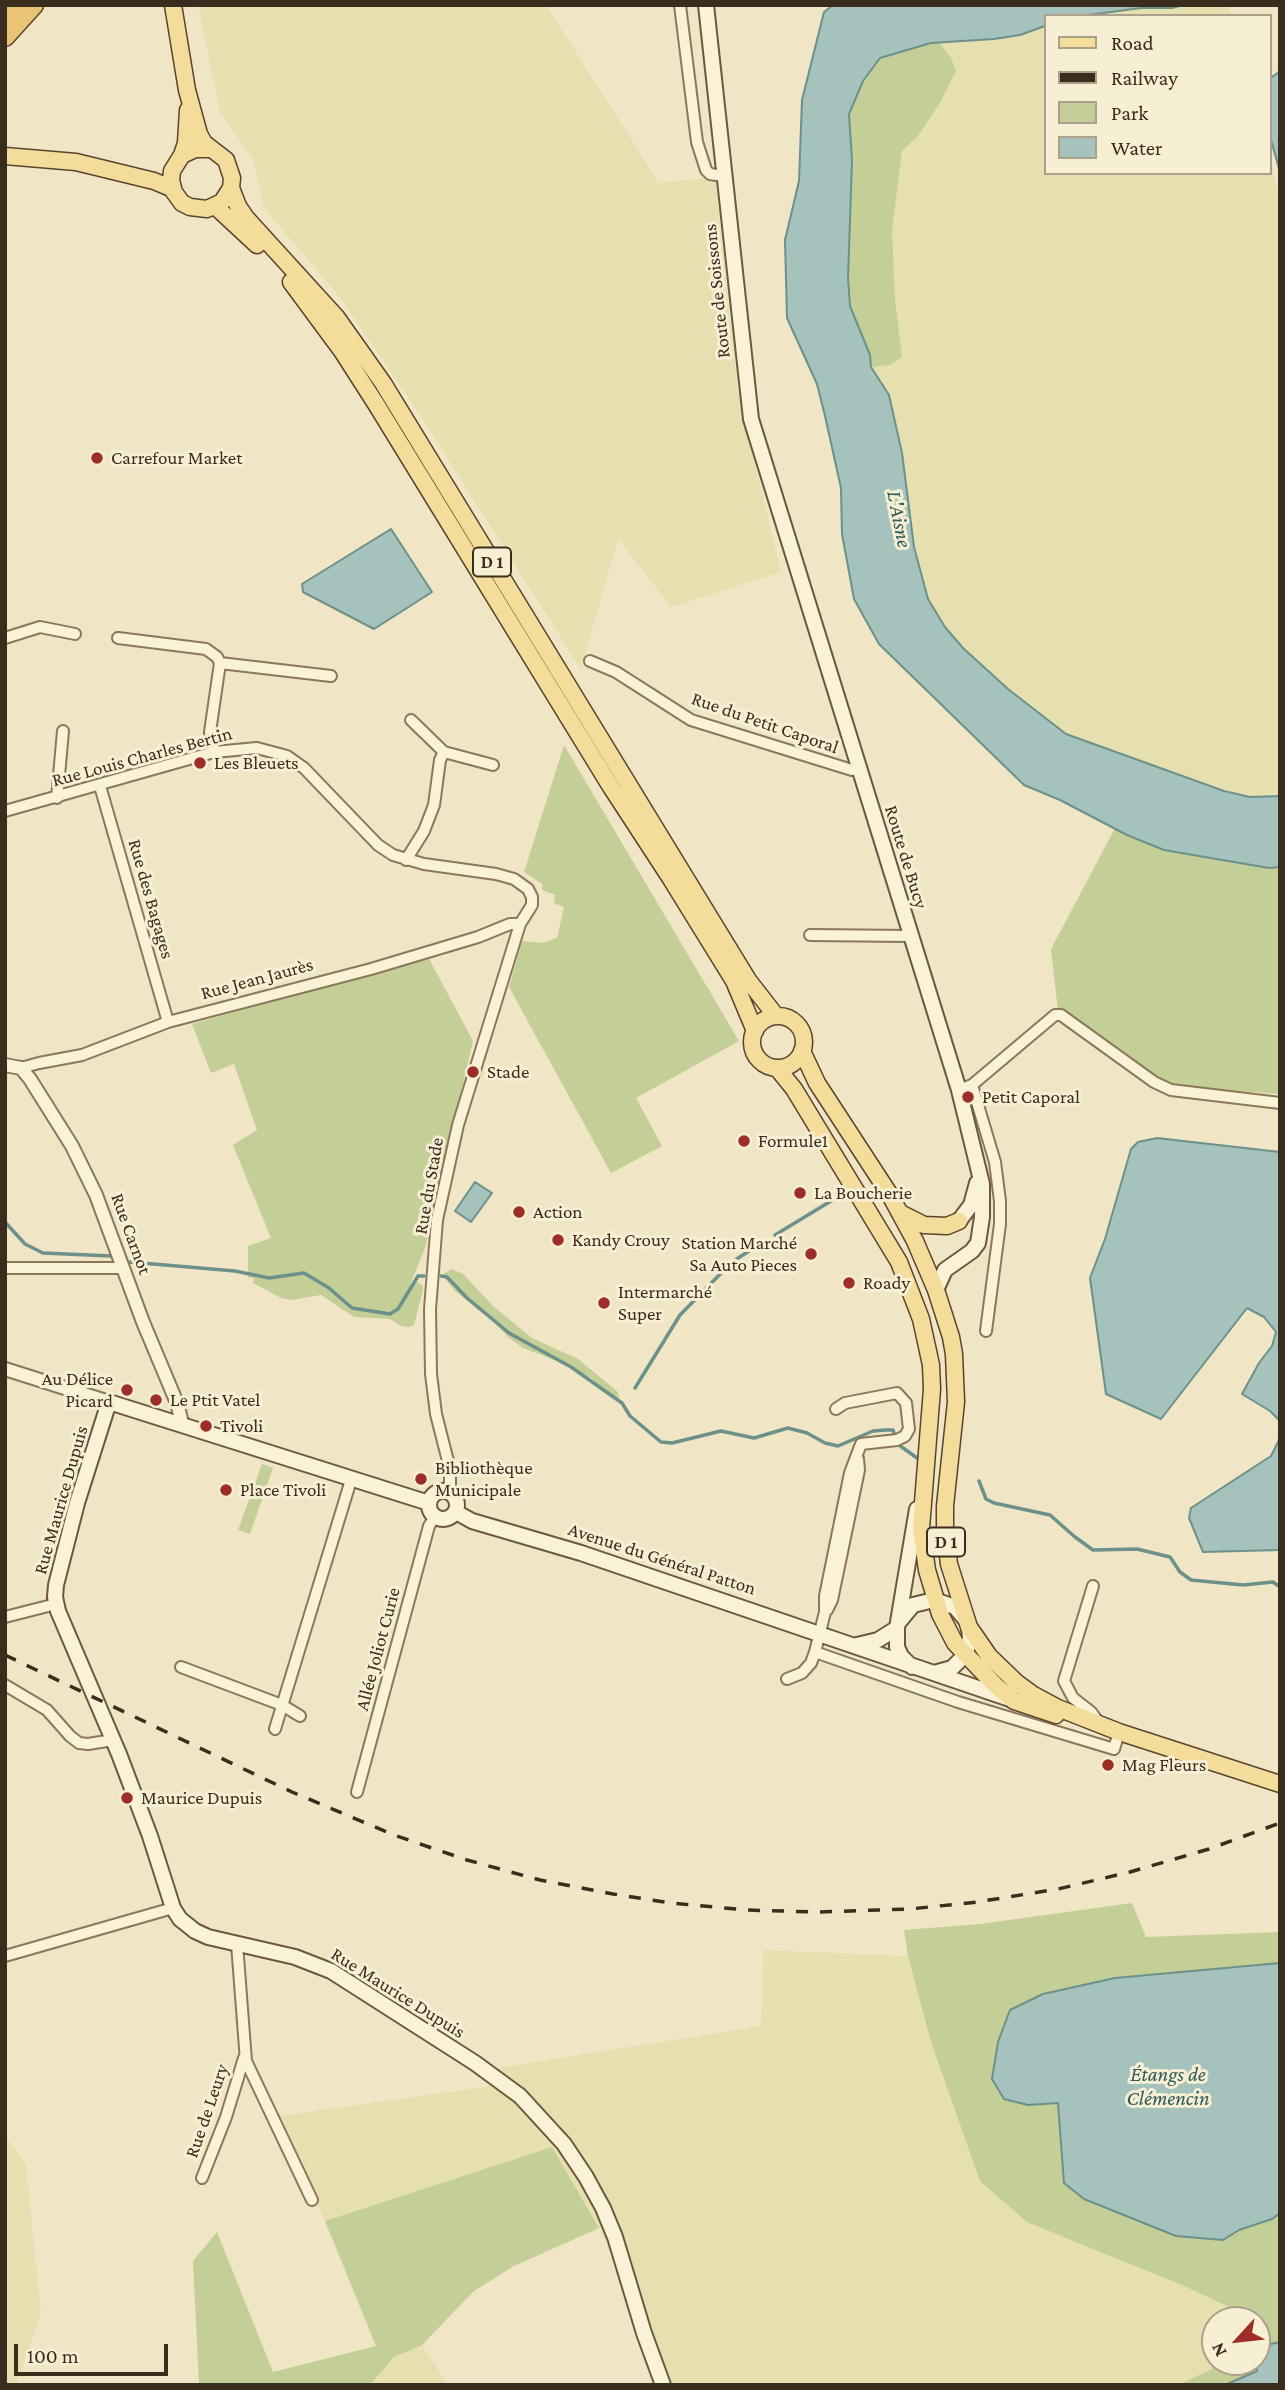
<!DOCTYPE html>
<html>
<head>
<meta charset="utf-8">
<style>
  body { margin:0 }
  #map { position:relative; width:1285px; height:2390px; overflow:hidden; background:#f0e5c4; font-family:"Crimson Pro",serif }
  canvas { display:block }
  .frame { position:absolute; inset:0; border:7px solid #3a2d1e; pointer-events:none }
  .legend { position:absolute; left:1044px; top:14px; width:228px; height:161px; box-sizing:border-box; background:#f7efd4; border:2px solid #aba18b; margin:0; padding:9px 12px; list-style:none; font-size:21px; color:#3a2d1e }
  .legend li { display:flex; align-items:center; gap:14px; height:35px }
  .legend b { width:35px; border:2px solid #aba18b }
  .north { position:absolute; left:1201px; top:2306px; width:70px; height:70px; box-sizing:border-box; background:#f7efd4; border:2px solid #aba18b; border-radius:50%; rotate:243deg; font-size:19px; font-weight:700; line-height:28px; text-align:center; color:#3a2d1e }
  .north::after { content:''; display:block; margin:auto; width:24px; height:32px; background:#9c2e27; clip-path:polygon(50% 0,100% 100%,50% 72%,0 100%) }
  .scale { position:absolute; left:14px; top:2344px; width:154px; height:32px; box-sizing:border-box; border:4px solid #3a2d1e; border-top:0; padding-left:9px; font-size:21px; line-height:24px; white-space:nowrap; color:#3a2d1e; -webkit-text-stroke:5px #f7efd4; paint-order:stroke }
</style>
</head>
<body>
<div id="map">
<canvas width="1285" height="2390"></canvas>
<div class="frame"></div>
<ul class="legend">
<li><b style="height:9px;background:#f4dd9b"></b>Road</li>
<li><b style="height:9px;background:#3a2d1e"></b>Railway</li>
<li><b style="height:19px;background:#c4ce97"></b>Park</li>
<li><b style="height:19px;background:#a6c2bc"></b>Water</li>
</ul>
<div class="north">N</div>
<div class="scale">100 m</div>
</div>
<script>
const c = document.querySelector('canvas').getContext('2d');
c.lineJoin = 'round';
function fillPath(path, color) { c.fillStyle = color; c.fill(path, 'evenodd'); }
const shape = rows => new Path2D(rows.map(r => 'M' + r).join(''));
function strokePath(path, color, width, dash) { c.strokeStyle = color; c.lineWidth = width; c.lineCap = dash ? 'butt' : 'round'; c.setLineDash(dash || []); c.stroke(path); }
function write(font, color, halo, rows, align = 'center') {
  c.font = font + ' "Crimson Pro",serif'; c.lineWidth = 6; c.setLineDash([]); c.textBaseline = 'middle'; c.strokeStyle = halo; c.fillStyle = color; for (const [text, x, y, turn = 0] of rows) {
    c.save(); c.translate(x, y); c.rotate((+turn || 0) * Math.PI / 180); c.textAlign = isNaN(turn) ? turn : align; if (halo) c.strokeText(text, 0, 0); c.fillText(text, 0, 0); c.restore();
  }
}
fillPath(shape([
  [198,5,546,5,659,183,715,177,738,393,781,572,671,607,618,539,581,669,418,412,339,296,264,208,253,159,220,112],
  [905,5,1228,5,1231,16,1045,16,1045,173,1269,173,1269,159,1280,198,1280,835,1206,834,874,602,831,91],
  [764,1950,908,1956,931,2042,1184,2286,1254,2318,1215,2320,1215,2362,1222,2362,1220,2365,1178,2385,669,2385,599,2228,552,2147,325,2221,280,2116,512,2083,498,2068,761,2026],
  [5,2136,26,2164,41,2313,16,2385,5,2385],
  [422,2345,448,2385,370,2385,394,2357]
]), '#e6e0b1');
fillPath(shape([
  [939,42,951,58,956,71,941,101,918,136,902,151,892,231,895,299,902,357,890,365,871,367,870,355,850,306,848,278,852,161,849,114,863,81,880,58],
  [564,745,739,1041,636,1098,662,1146,611,1173,509,987,522,941,542,943,557,938,564,907,554,903,555,895,542,890,542,884,524,872],
  [1122,815,1280,835,1280,1094,1167,1086,1058,1011,1051,949],
  [428,957,473,1041,425,1248,410,1285,415,1281,422,1285,423,1290,414,1325,409,1327,401,1326,390,1319,354,1317,321,1295,291,1300,281,1298,253,1283,254,1278,248,1278,248,1246,271,1238,233,1145,257,1130,234,1064,211,1073,192,1024],
  [452,1269,463,1274,493,1306,532,1338,578,1359,618,1392,619,1398,616,1399,591,1378,565,1364,523,1348,508,1337,493,1321,455,1291,442,1275],
  [262,1464,273,1468,250,1534,238,1530],
  [1132,1903,1146,1937,1280,1932,1280,2385,1178,2385,1220,2365,1222,2362,1257,2362,1257,2320,1253,2320,1253,2318,1184,2286,1027,2222,980,2181,931,2042,908,1956,904,1930,980,1924],
  [552,2147,599,2228,514,2266,474,2291,422,2345,394,2357,370,2385,199,2385,193,2261,217,2232,273,2372,376,2346,325,2221]
]), '#c4ce97');
const water = shape([
  [833,5,1184,5,1172,8,1141,8,1081,16,1045,16,1045,26,1020,35,994,39,931,43,880,58,863,81,849,114,852,161,848,278,850,306,870,355,871,367,889,395,902,453,914,547,928,599,945,627,963,648,1008,689,1066,734,1224,791,1250,797,1280,796,1280,867,1269,868,1164,850,1127,835,1060,800,1024,785,879,644,854,599,842,534,841,488,825,416,817,384,787,318,785,240,799,181,802,100,824,12,833,5],
  [1279,72,1280,73,1280,172,1269,133,1269,79,1279,72],
  [391,529,432,592,374,629,303,592,302,584,391,529],
  [1157,1138,1280,1152,1280,1421,1270,1411,1242,1394,1259,1363,1272,1346,1276,1332,1264,1317,1247,1308,1161,1419,1106,1394,1090,1278,1105,1239,1131,1149,1138,1142,1157,1138],
  [475,1182,492,1193,471,1222,455,1211,475,1182],
  [1280,1438,1280,1550,1203,1552,1189,1518,1191,1508,1271,1456,1280,1438],
  [1280,1963,1280,2213,1272,2219,1239,2230,1223,2240,1176,2236,1084,2199,1064,2183,1058,2103,1028,2105,1004,2099,992,2079,998,2042,1010,2010,1043,1994,1115,1978,1280,1963],
  [1280,2342,1280,2385,1225,2385,1257,2371,1257,2347,1280,2342]
]);
fillPath(water, '#a6c2bc');
strokePath(water, '#6c918a', 2);
strokePath(shape([
  [5,1222,25,1244,43,1253,111,1256],
  [775,1235,831,1201],
  [130,1262,235,1271,269,1278,304,1273,329,1288,352,1308,390,1314,398,1309,418,1276,424,1276],
  [441,1276,447,1277,467,1298,509,1333,571,1367,622,1403,630,1416,661,1442,672,1443,721,1431,754,1438,788,1428,807,1433,825,1443,838,1446,873,1431,886,1430,893,1430,894,1433],
  [635,1388,680,1315,732,1262,757,1246],
  [899,1445,917,1458],
  [979,1481,986,1499,994,1503,1050,1515,1075,1537,1093,1550,1137,1549,1170,1557,1180,1572,1191,1580,1243,1585,1273,1582,1280,1587]
]), '#6c918a', 3.5);
const minor = shape([
  [680,5,697,142,706,170,710,174,723,176],
  [5,638,40,627,75,634],
  [118,638,206,649,217,657,220,663,210,732,214,752],
  [590,661,616,672,691,720,852,770,858,768],
  [220,663,331,676],
  [411,720,444,752,493,765],
  [100,786,168,1022],
  [57,798,63,731],
  [5,811,214,752,257,748,287,756,304,768,378,845,393,855,424,864,496,874,514,879,528,889,532,897,532,905,520,924,458,1125,437,1220,430,1309,431,1374,436,1414,450,1469,450,1486,448,1492],
  [406,860,424,831,434,805,440,760,444,752],
  [810,935,911,936],
  [21,1068,39,1063,82,1055,168,1022,371,969,478,937,510,924,520,924],
  [972,1085,995,1162,1000,1201,1000,1224,986,1331],
  [959,1090,972,1085,1055,1015,1061,1015,1154,1082,1171,1090,1280,1103],
  [5,1268,123,1268],
  [836,1409,845,1403,897,1393,906,1403,909,1429,905,1436,897,1440,861,1444,850,1473,825,1596,825,1612,815,1652,958,1702,1114,1749,1119,1732],
  [1093,1586,1064,1681,1073,1698,1091,1712,1099,1723],
  [827,1610,832,1600,859,1470,858,1459],
  [5,1617,56,1604],
  [181,1667,282,1705,300,1716],
  [787,1679,802,1673,811,1663,815,1652],
  [5,1685,47,1710,70,1736,79,1743,88,1744,113,1740],
  [275,1729,351,1480],
  [357,1792,429,1526,435,1516],
  [237,1944,246,2061,312,2200],
  [5,1956,173,1908],
  [202,2178,226,2117,244,2058]
]);
const tertiary = shape([
  [5,1065,21,1068,30,1079,72,1146,96,1195,143,1322,177,1403,181,1419,180,1425],
  [5,1369,109,1402]
]);
const secondary = shape([
  [706,5,751,419,959,1090,982,1184,982,1217,978,1243,972,1251,945,1270,936,1290],
  [959,1221,971,1205,977,1183],
  '429 1505a14 14 0 1 1 28 0a14 14 0 1 1-28 0Z',
  [429,1503,109,1402,77,1503,56,1585,55,1597,58,1611,119,1754,150,1836,173,1908,180,1919,195,1931,208,1937,295,1957,331,1971,475,2063,520,2096,564,2144,586,2177,603,2208,615,2237,644,2333,663,2385],
  [456,1512,472,1521,581,1553,1010,1699],
  [899,1622,913,1605,934,1600,955,1607,965,1619],
  [897,1628,897,1647,901,1656,912,1667],
  [857,1645,878,1640,897,1628,917,1509],
  [934,1673,952,1668,965,1655,970,1639,969,1627]
]);
const primary = shape([
  [173,5,187,90,199,134,204,143,226,160,232,178,231,188,222,202,207,209,190,207,182,203,174,192,171,180,172,171,182,155,195,149,211,149],
  [182,155,186,143,188,110],
  [5,156,76,162,154,181,173,189],
  [231,188,238,206,246,218,337,318,383,383,748,980,776,1016],
  [215,206,257,245],
  [291,282,342,351,376,404,611,787,671,879,734,981,755,1031],
  '752 1042a26 26 0 1 1 52 0a26 26 0 1 1-52 0Z',
  [802,1051,817,1083,890,1195,915,1241,936,1290,951,1337,954,1354,956,1402,945,1506,945,1528,949,1564,969,1627,989,1656,1017,1683,1032,1694,1058,1708,1119,1732,1280,1784],
  [777,1068,794,1089,899,1262,921,1319,931,1365,932,1389,921,1528,927,1570,940,1614,955,1643,995,1685,1014,1701,1056,1715],
  [900,1213,924,1225,947,1226,959,1221]
]);
const trunk = shape([
  [5,17,15,5],
  [5,37,34,5]
]);
strokePath(minor, '#8b7759', 14);
strokePath(tertiary, '#8b7759', 16);
strokePath(secondary, '#6d583d', 18);
strokePath(primary, '#58442e', 19);
strokePath(trunk, '#58442e', 21);
strokePath(minor, '#faf2d7', 10);
strokePath(tertiary, '#faf2d7', 12);
strokePath(secondary, '#faf2d7', 14);
strokePath(primary, '#f4dd9b', 16);
strokePath(trunk, '#eac476', 18);
strokePath(shape([
  [5,1655,292,1792,394,1835,467,1860,540,1880,613,1894,671,1903,746,1910,817,1912,910,1909,977,1902,1058,1889,1130,1872,1209,1849,1280,1823]
]), '#3a2d1e', 3.5, [12, 12]);
for (const [x, y, r, color] of [
  [97,458,7,"#9c2e27"],
  [200,763,7,"#9c2e27"],
  [473,1072,7,"#9c2e27"],
  [968,1097,7,"#9c2e27"],
  [744,1141,7,"#9c2e27"],
  [800,1193,7,"#9c2e27"],
  [519,1212,7,"#9c2e27"],
  [558,1240,7,"#9c2e27"],
  [811,1254,7,"#9c2e27"],
  [849,1283,7,"#9c2e27"],
  [604,1303,7,"#9c2e27"],
  [127,1390,7,"#9c2e27"],
  [156,1400,7,"#9c2e27"],
  [206,1426,7,"#9c2e27"],
  [421,1479,7,"#9c2e27"],
  [226,1490,7,"#9c2e27"],
  [1108,1765,7,"#9c2e27"],
  [127,1798,7,"#9c2e27"]
]) { const dot = new Path2D(); dot.arc(x, y, r, 0, 2 * Math.PI); c.fillStyle = color; c.fill(dot); strokePath(dot, '#f7efd4', 2.5); }
for (const [x, y, w] of [
  [492,562,38],
  [946,1542,38]
]) { const box = new Path2D(); box.roundRect(x - w / 2, y - 14.5, w, 29, 5); c.fillStyle = '#f7efd4'; c.fill(box); strokePath(box, '#3a2d1e', 2); }
write('bold 18px', '#3a2d1e', null, [
  ["D 1",492,562],
  ["D 1",946,1542]
]);
write('19px', '#3a2d1e', '#f7efd4', [
  ["Route de Soissons",717,291,-96],
  ["Rue du Petit Caporal",765,723,19],
  ["Rue Louis Charles Bertin",142,757,-15],
  ["Route de Bucy",906,857,73],
  ["Rue des Bagages",151,899,74],
  ["Rue Jean Jaurès",257,979,-15],
  ["Rue du Stade",429,1186,-80],
  ["Rue Carnot",131,1234,70],
  ["Rue Maurice Dupuis",61,1500,-74],
  ["Avenue du Général Patton",662,1559,18],
  ["Allée Joliot Curie",378,1649,-75],
  ["Rue Maurice Dupuis",398,1993,32],
  ["Rue de Leury",207,2111,-71]
]);
write('19px', '#3a2d1e', '#f7efd4', [
  ["Carrefour Market",111,458],
  ["Les Bleuets",214,763],
  ["Stade",487,1072],
  ["Petit Caporal",982,1097],
  ["Formule1",758,1141],
  ["La Boucherie",814,1193],
  ["Action",533,1212],
  ["Kandy Crouy",572,1240],
  ["Station Marché",797,1243,"right"],
  ["Sa Auto Pieces",797,1265,"right"],
  ["Roady",863,1283],
  ["Intermarché",618,1292],
  ["Super",618,1314],
  ["Au Délice",113,1379,"right"],
  ["Picard",113,1401,"right"],
  ["Le Ptit Vatel",170,1400],
  ["Tivoli",220,1426],
  ["Bibliothèque",435,1468],
  ["Municipale",435,1490],
  ["Place Tivoli",240,1490],
  ["Mag Fleurs",1122,1765],
  ["Maurice Dupuis",141,1798]
], 'left');
write('italic 21px', '#2d5a5a', '#f7efd4', [
  ["L'Aisne",899,519,79],
  ["Étangs de",1168,2075],
  ["Clémencin",1168,2099]
]);
</script>
</body>
</html>
